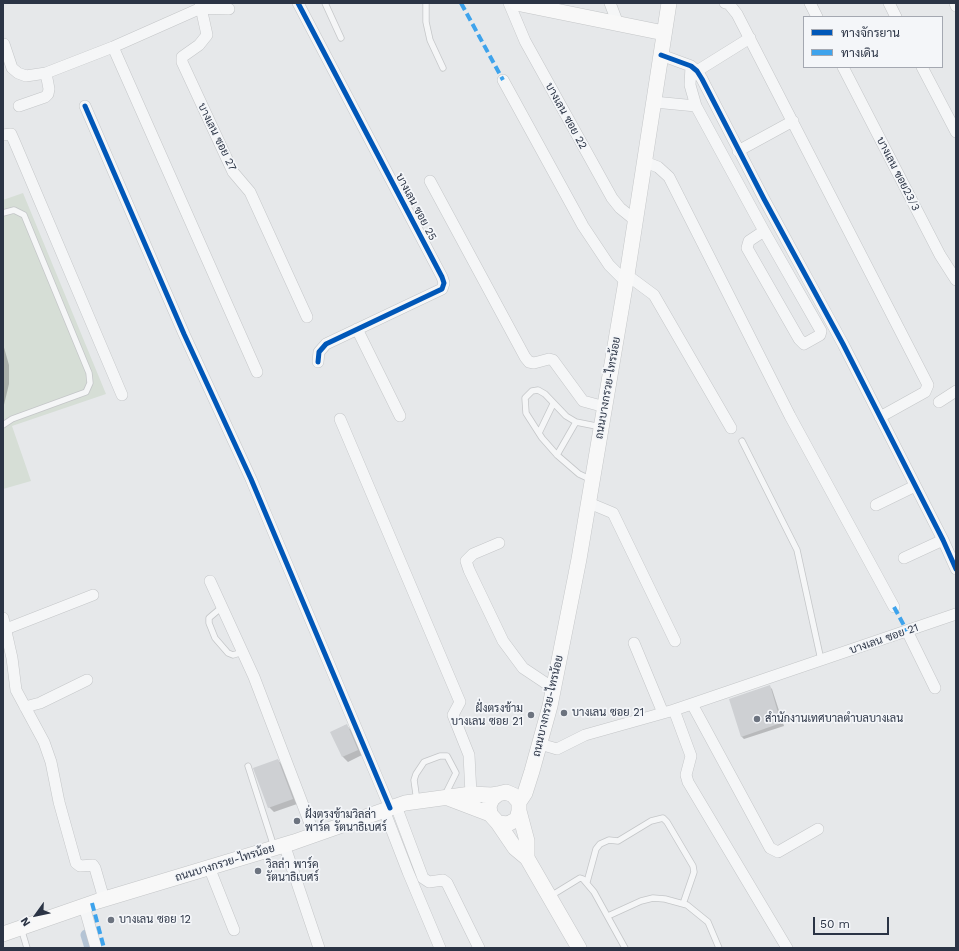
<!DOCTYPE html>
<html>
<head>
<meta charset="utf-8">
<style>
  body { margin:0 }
  #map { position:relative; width:959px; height:951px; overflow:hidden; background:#e6e8ea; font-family:"Work Sans",Sarabun,sans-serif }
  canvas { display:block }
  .frame { position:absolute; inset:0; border:4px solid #2b3445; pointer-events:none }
  .legend { position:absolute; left:803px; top:16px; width:140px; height:52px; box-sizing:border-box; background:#f4f6f9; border:1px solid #a4a8b1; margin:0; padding:5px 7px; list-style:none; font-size:12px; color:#2b3445 }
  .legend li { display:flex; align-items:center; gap:8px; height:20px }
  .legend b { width:20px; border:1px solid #a4a8b1 }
  .north { position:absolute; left:16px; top:895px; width:40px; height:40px; -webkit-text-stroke:3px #f4f6f9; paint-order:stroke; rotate:237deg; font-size:11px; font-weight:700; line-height:16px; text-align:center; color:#2b3445 }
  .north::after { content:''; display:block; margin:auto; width:14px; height:18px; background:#2b3445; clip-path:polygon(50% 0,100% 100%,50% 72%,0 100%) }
  .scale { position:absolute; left:813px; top:917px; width:76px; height:18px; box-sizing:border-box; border:2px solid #2b3445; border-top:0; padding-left:5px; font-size:12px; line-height:14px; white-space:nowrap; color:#2b3445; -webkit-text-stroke:3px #f4f6f9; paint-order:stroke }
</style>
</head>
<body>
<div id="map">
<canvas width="959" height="951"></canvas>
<div class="frame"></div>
<ul class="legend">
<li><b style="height:5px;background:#0057b8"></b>ทางจักรยาน</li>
<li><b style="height:5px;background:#3ea3ec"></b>ทางเดิน</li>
</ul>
<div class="north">N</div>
<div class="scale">50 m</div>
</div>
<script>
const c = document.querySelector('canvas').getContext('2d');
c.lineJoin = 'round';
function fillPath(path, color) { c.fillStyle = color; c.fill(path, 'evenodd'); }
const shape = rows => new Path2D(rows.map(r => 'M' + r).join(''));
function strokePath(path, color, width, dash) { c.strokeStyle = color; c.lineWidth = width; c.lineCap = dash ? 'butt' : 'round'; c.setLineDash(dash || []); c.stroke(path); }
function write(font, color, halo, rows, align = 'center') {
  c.font = font + ' "Work Sans",Sarabun,sans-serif'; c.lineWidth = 3.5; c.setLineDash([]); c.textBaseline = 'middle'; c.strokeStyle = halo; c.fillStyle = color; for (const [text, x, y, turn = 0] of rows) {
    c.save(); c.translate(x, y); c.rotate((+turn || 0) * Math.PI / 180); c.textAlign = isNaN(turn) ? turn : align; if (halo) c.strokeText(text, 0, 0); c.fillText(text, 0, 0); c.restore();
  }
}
fillPath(shape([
  [23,193,106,394,12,426,31,481,3,489,3,200]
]), '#d6ded6');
fillPath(shape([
  [3,344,9,365,9,384,3,409],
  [769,686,772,689,784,726,744,739,741,736],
  [346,725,351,730,362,755,348,762,343,757,332,732],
  [278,760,282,765,297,804,274,812,269,807]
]), '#0003');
strokePath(shape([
  [86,935,90,948]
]), '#b4c4d5', 11);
fillPath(shape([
  [770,685,781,723,741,737,729,699],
  [347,724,358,750,342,757,330,732],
  [278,759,293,799,268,808,253,768]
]), '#ced0d3');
const lane = shape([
  [325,3,341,38],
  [426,3,426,22,430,40,443,68],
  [3,213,14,210,24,215,89,373,90,383,86,392,12,419,3,425],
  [539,433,553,404],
  [742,441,797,550,821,660],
  [557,455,576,422],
  [592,480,579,474,557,455,542,438,526,413,525,398,532,391,538,390,545,394,566,416,576,422,601,427],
  [222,607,209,618,209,623,215,638,228,653,233,655,243,652],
  [248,766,274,847],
  [417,801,414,780,416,774,424,762,440,756,447,756,456,773,445,795],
  [587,882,596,849,600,844,609,840,618,841,651,821,663,818,667,822,693,866,694,872,683,904],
  [549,897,580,878,583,879,594,892,625,948],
  [608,916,641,901,653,898,665,899,687,905,708,922,719,948],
  [21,928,27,948]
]);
const street = shape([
  [200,3,207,35,199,45,182,57,182,62,233,172,250,192,307,317],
  [298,3,442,277,444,283,442,289,326,344,319,352,318,362],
  [509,3,525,41,612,198,620,208,636,221],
  [610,3,618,24],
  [725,3,729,4,737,14,928,385,925,392,880,417],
  [810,3,817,17],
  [889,3,896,17],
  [955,3,956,6],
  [4,44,12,68,18,73,26,76,46,73,113,47,201,8,229,9],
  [113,47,257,372],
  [661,55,691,66,697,71,702,79,764,199,843,344,943,540,956,569],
  [691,66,690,85,696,106,764,231,821,331,820,335,804,344,799,339,747,248,749,241,764,231],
  [843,67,940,255,956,280],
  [922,67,956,132],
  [697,71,750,38],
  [503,80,583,226,609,265,626,282],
  [654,102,696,106],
  [19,106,45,97,48,94,49,89,46,73],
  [85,106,184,334,251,479,390,808],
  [3,135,11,134,15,143,122,395],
  [738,151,793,121],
  [645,162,658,167,669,177,790,416,894,607],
  [430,181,525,357,529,362,534,363,549,359,553,360,583,401,605,407],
  [627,275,654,295,731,428],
  [357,329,400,416],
  [939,402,956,391],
  [340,419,460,702,453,715,469,755,471,794],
  [589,503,613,513,675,641],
  [876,505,915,486],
  [499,543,473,554,466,561,469,570,503,641,523,668,553,688],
  [904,558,943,540],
  [210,581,254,677,314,834],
  [3,618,12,658,16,690,44,742,51,762,59,802,76,863,80,866,93,865,95,868,104,899],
  [6,629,93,595],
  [907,631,935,688],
  [634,643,663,713],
  [692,704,770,848,778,852,818,829],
  [25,707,40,703,87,680],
  [674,710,691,756,686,775,688,782,787,948],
  [540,744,557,749,585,735,674,710,956,614],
  [396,806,423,878,429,882,443,880,447,883,479,948],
  [384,810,408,872,440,948],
  [284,844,319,948],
  [209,867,234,930],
  [84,906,96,948]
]);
const secondary = shape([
  [516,3,664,33],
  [448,798,490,814],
  [519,802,525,793,532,771,550,706,579,559,627,275,669,3],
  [519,811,527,841,527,858],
  [498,823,515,848,527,858,579,948],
  [3,934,98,901,294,842,405,803,471,794,492,795,498,794,506,792,513,795,519,802,519,811,517,819,508,824,498,823,490,814,489,806,492,799,498,794]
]);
strokePath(lane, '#c4c6c8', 7);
strokePath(street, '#c4c6c8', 12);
strokePath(secondary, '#c4c6c8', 16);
strokePath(lane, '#f5f6f7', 5.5);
strokePath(street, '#f5f6f7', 11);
strokePath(secondary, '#f8f8f8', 15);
strokePath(shape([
  [461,3,503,80],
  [894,607,907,631],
  [92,903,104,948]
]), '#3ea3ec', 4, [8, 4]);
strokePath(shape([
  [298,3,442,277,444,283,442,289,326,344,319,352,318,362],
  [661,55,691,66,697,71,702,79,764,199,843,344,943,540,956,569],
  [85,106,184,334,251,479,390,808]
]), '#0057b8', 5);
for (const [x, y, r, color] of [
  [564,713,4,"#6c737f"],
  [531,715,4,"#6c737f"],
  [757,719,4,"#6c737f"],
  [297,821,4,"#6c737f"],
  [258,871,4,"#6c737f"],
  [111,920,4,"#6c737f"]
]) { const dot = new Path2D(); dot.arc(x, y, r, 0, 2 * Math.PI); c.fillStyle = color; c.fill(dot); strokePath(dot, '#f4f6f9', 1.5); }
write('11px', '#2b3445', '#f4f6f9', [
  ["บางเลน ซอย 22",566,116,61],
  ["บางเลน ซอย 27",217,137,64],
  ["บางเลน ซอย23/3",898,174,63],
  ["บางเลน ซอย 25",416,207,62],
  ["ถนนบางกรวย-ไทรน้อย",608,388,-80],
  ["บางเลน ซอย 21",884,639,-19],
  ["ถนนบางกรวย-ไทรน้อย",548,706,-77],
  ["ถนนบางกรวย-ไทรน้อย",225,863,-17]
]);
write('11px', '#2b3445', '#f4f6f9', [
  ["ฝั่งตรงข้าม",523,709,"right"],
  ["บางเลน ซอย 21",523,722,"right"],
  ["บางเลน ซอย 21",572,713],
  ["สำนักงานเทศบาลตำบลบางเลน",765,719],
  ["ฝั่งตรงข้ามวิลล่า",305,815],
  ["พาร์ค รัตนาธิเบศร์",305,828],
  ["วิลล่า พาร์ค",266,865],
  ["รัตนาธิเบศร์",266,878],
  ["บางเลน ซอย 12",119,920]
], 'left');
</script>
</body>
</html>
